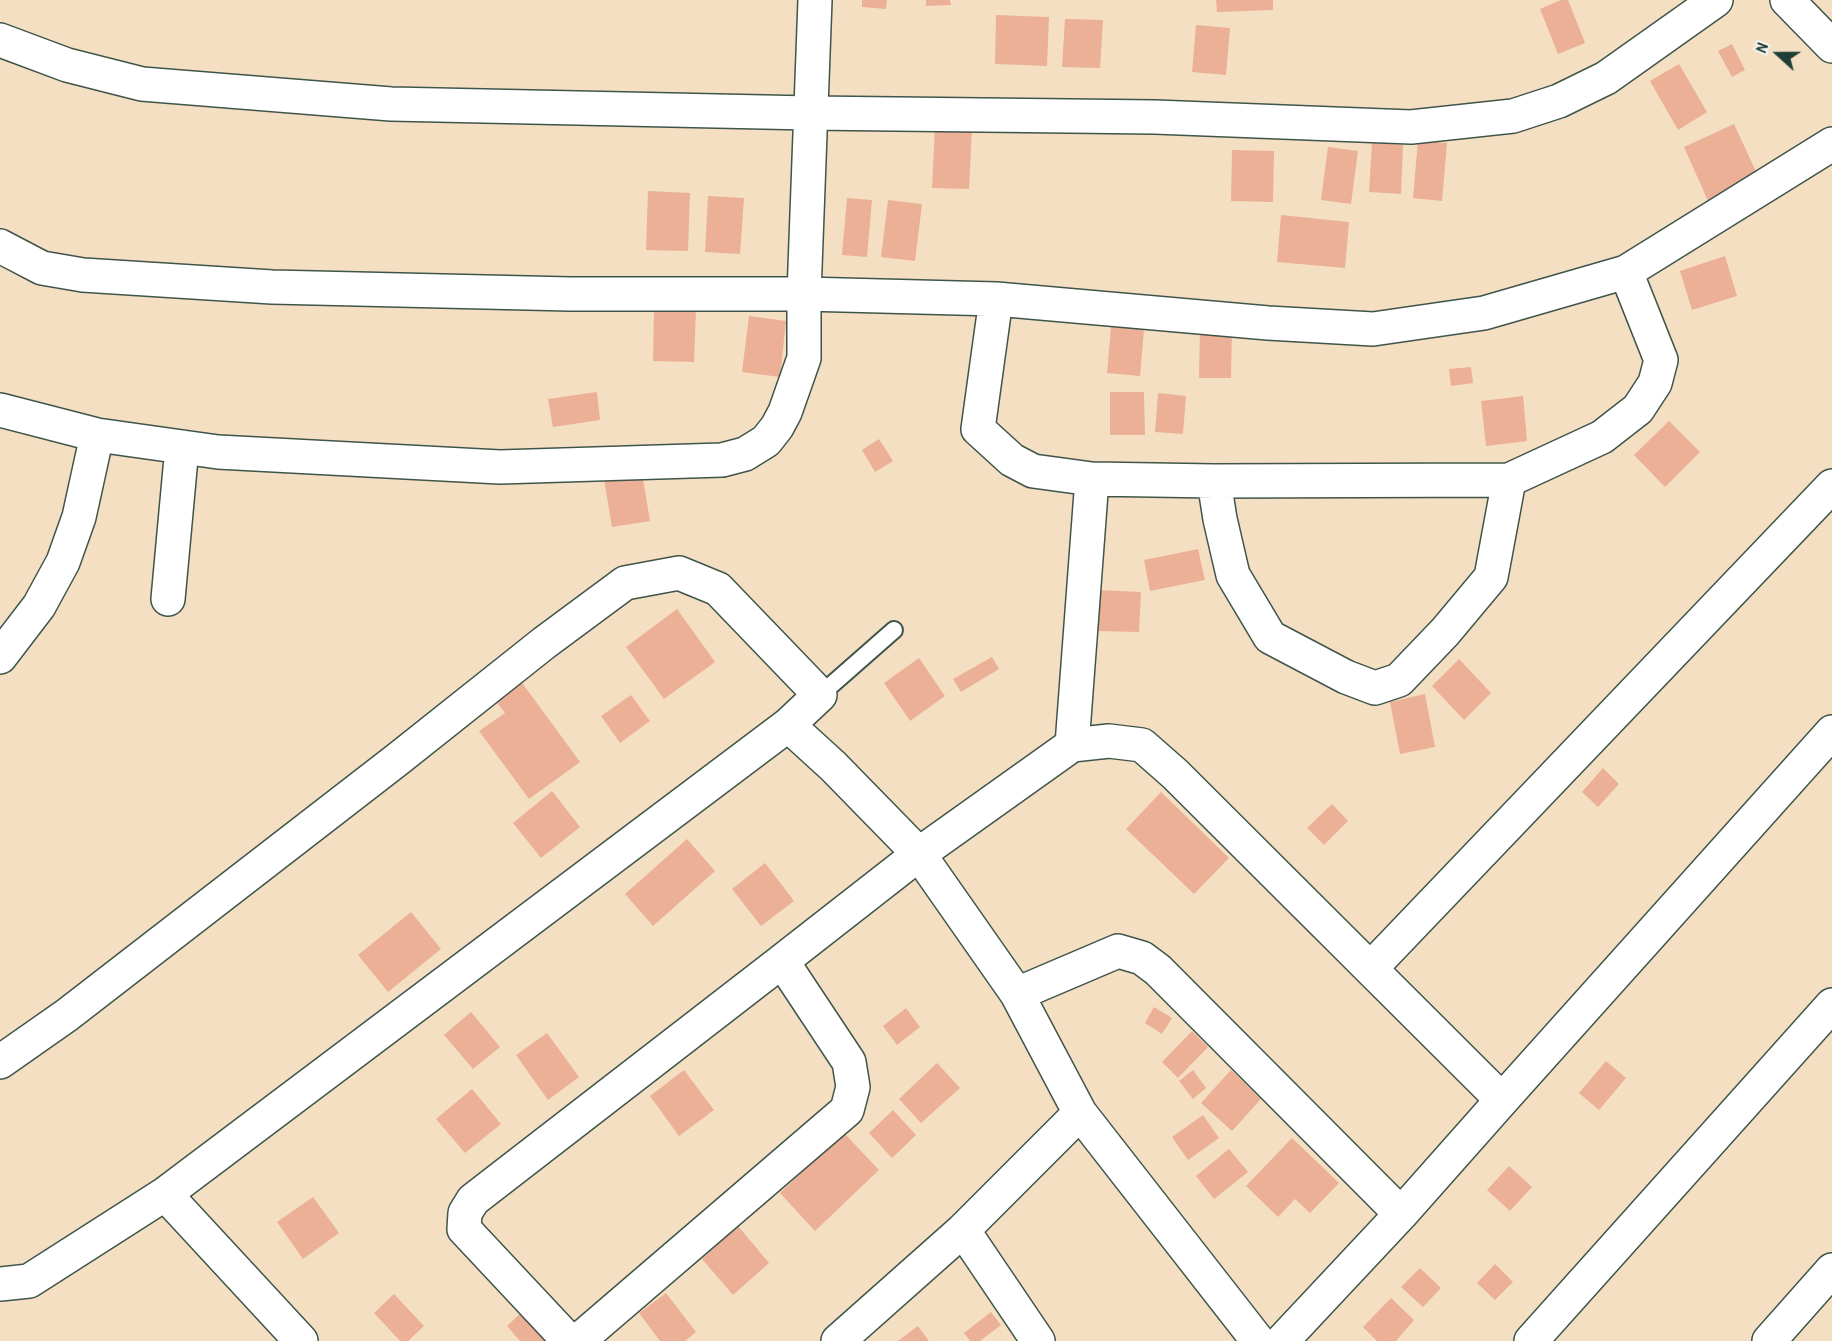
<!DOCTYPE html>
<html>
<head>
<meta charset="utf-8">
<style>
  body { margin:0 }
  #map { position:relative; width:1832px; height:1341px; overflow:hidden; background:#f4dfc3; font-family:"Patrick Hand",sans-serif }
  canvas { display:block }
  .north { position:absolute; left:1748px; top:24px; width:60px; height:60px; -webkit-text-stroke:4px #f6f6f2; paint-order:stroke; rotate:291deg; font-size:16px; font-weight:700; line-height:24px; text-align:center; color:#1f3d34 }
  .north::after { content:''; display:block; margin:auto; width:21px; height:27px; background:#1f3d34; clip-path:polygon(50% 0,100% 100%,50% 72%,0 100%) }
</style>
</head>
<body>
<div id="map">
<canvas width="1832" height="1341"></canvas>
<div class="north">N</div>
</div>
<script>
const c = document.querySelector('canvas').getContext('2d');
c.lineJoin = 'round';
function fillPath(path, color) { c.fillStyle = color; c.fill(path, 'evenodd'); }
const shape = rows => new Path2D(rows.map(r => 'M' + r).join(''));
function strokePath(path, color, width, dash) { c.strokeStyle = color; c.lineWidth = width; c.lineCap = dash ? 'butt' : 'round'; c.setLineDash(dash || []); c.stroke(path); }
fillPath(shape([
  [862,0,887,0,886,9,862,7],
  [926,0,950,0,951,5,926,6],
  [1216,0,1273,0,1273,10,1217,12],
  [1561,0,1568,0,1585,43,1558,54,1540,9],
  [996,15,1049,17,1047,66,995,64],
  [1065,19,1103,20,1100,68,1062,67],
  [1196,25,1230,28,1226,75,1192,72],
  [1732,44,1745,70,1732,77,1718,51],
  [1679,64,1707,112,1678,130,1650,81],
  [1734,124,1759,178,1708,201,1684,147],
  [935,126,972,128,969,189,932,188],
  [1418,141,1447,143,1442,201,1413,198],
  [1372,143,1403,145,1401,194,1369,192],
  [1328,147,1358,151,1351,204,1321,200],
  [1232,150,1274,151,1273,202,1231,201],
  [648,191,690,193,688,251,646,250],
  [708,196,744,198,740,254,705,252],
  [847,198,872,200,867,257,842,255],
  [888,200,922,204,915,261,881,257],
  [1281,215,1349,222,1345,268,1277,262],
  [1725,256,1737,296,1692,310,1680,271],
  [654,307,696,308,694,362,653,361],
  [749,316,786,321,780,377,742,372],
  [1200,326,1232,327,1231,378,1199,378],
  [1111,327,1144,329,1140,376,1107,373],
  [1471,367,1473,383,1451,386,1449,369],
  [597,392,600,420,553,427,548,399],
  [1110,392,1144,392,1145,435,1110,435],
  [1158,393,1186,396,1183,434,1155,432],
  [1523,396,1527,441,1486,446,1481,401],
  [1669,421,1700,452,1665,487,1634,455],
  [879,439,893,461,875,472,862,450],
  [642,473,650,521,612,527,604,479],
  [1198,549,1205,580,1150,591,1144,560],
  [1097,590,1141,592,1139,632,1096,631],
  [677,609,715,662,664,699,626,647],
  [992,657,999,669,961,692,953,679],
  [919,658,945,696,910,721,884,683],
  [1459,659,1491,693,1464,720,1432,686],
  [520,680,580,762,529,799,479,731,505,713,494,699],
  [1425,694,1435,747,1400,754,1390,702],
  [631,695,650,721,620,743,601,716],
  [1603,768,1619,784,1598,807,1582,792],
  [552,791,580,827,541,858,513,823],
  [1161,792,1229,858,1194,894,1126,829],
  [1332,804,1348,821,1324,845,1307,828],
  [687,839,715,871,653,926,625,894],
  [765,863,794,901,761,926,732,889],
  [411,912,441,949,388,992,358,955],
  [1154,1007,1172,1018,1162,1034,1145,1023],
  [906,1008,920,1027,897,1045,883,1026],
  [471,1012,500,1047,473,1069,444,1035],
  [1192,1031,1208,1047,1178,1078,1162,1062],
  [547,1033,579,1077,548,1100,516,1055],
  [1606,1061,1626,1078,1599,1110,1579,1093],
  [937,1063,960,1088,921,1123,899,1099],
  [684,1070,714,1110,679,1136,650,1096],
  [1193,1070,1206,1088,1193,1099,1179,1081],
  [1231,1070,1261,1099,1232,1131,1201,1103],
  [472,1089,501,1124,465,1153,436,1119],
  [893,1110,916,1135,892,1158,869,1133],
  [1203,1115,1219,1138,1188,1160,1172,1137],
  [844,1133,879,1170,815,1231,780,1193],
  [1292,1138,1339,1183,1310,1213,1295,1199,1278,1217,1246,1186],
  [1229,1149,1248,1172,1214,1199,1196,1176],
  [1509,1166,1532,1187,1510,1211,1487,1190],
  [313,1197,339,1233,303,1259,277,1222],
  [738,1226,769,1263,733,1295,702,1259],
  [1495,1264,1513,1282,1495,1300,1477,1283],
  [1420,1268,1441,1288,1423,1307,1401,1287],
  [666,1293,696,1332,685,1341,660,1341,639,1313],
  [394,1294,424,1326,408,1341,400,1341,374,1313],
  [1391,1298,1414,1320,1396,1341,1377,1341,1363,1327],
  [525,1309,549,1337,544,1341,520,1341,507,1326],
  [991,1312,1001,1325,980,1341,970,1341,964,1333],
  [918,1326,929,1341,898,1341]
]), '#ebb096');
const service = shape([
  [820,695,894,630]
]);
const minor = shape([
  [1787,0,1832,46],
  [0,40,67,65,142,84,391,104,810,113,1155,117,1411,127,1513,116,1559,101,1606,78,1716,0],
  [0,246,42,268,83,275,272,287,570,294,804,294,996,299,1268,323,1373,329,1484,313,1626,272,1832,144],
  [996,299,978,429,1012,460,1033,471,1092,479,1214,481,1509,480,1602,437,1638,409,1655,383,1661,360,1626,272],
  [0,410,97,435,218,452,500,467,722,460,745,454,766,441,777,427,785,412,804,358,804,294,815,0],
  [1214,481,1220,519,1233,575,1270,637,1346,677,1375,688,1399,680,1445,632,1491,577,1509,480],
  [168,599,182,447],
  [0,657,39,606,63,562,79,517,97,435],
  [1072,745,1092,479],
  [1371,968,1832,486],
  [1017,994,919,854,1072,745,1109,741,1142,745,1175,774,1502,1100],
  [0,1062,67,1015,398,759,544,643,625,583,679,573,718,589,820,695,788,725],
  [1080,1113,1017,994,1118,951,1142,958,1158,970,1401,1214],
  [165,1194,301,1341],
  [0,1284,29,1281,165,1194,788,725,833,766,919,854,782,961,849,1062,853,1087,847,1110,578,1341],
  [569,1341,464,1229,465,1213,473,1200,782,961],
  [838,1341,963,1230],
  [1038,1341,963,1230,1080,1113,1258,1341],
  [1282,1341,1401,1214,1502,1100,1832,732],
  [1531,1341,1832,1005],
  [1769,1341,1832,1270]
]);
strokePath(service, '#3f5549', 20);
strokePath(minor, '#3f5549', 36);
strokePath(service, '#fff', 16);
strokePath(minor, '#fff', 33);
</script>
</body>
</html>
